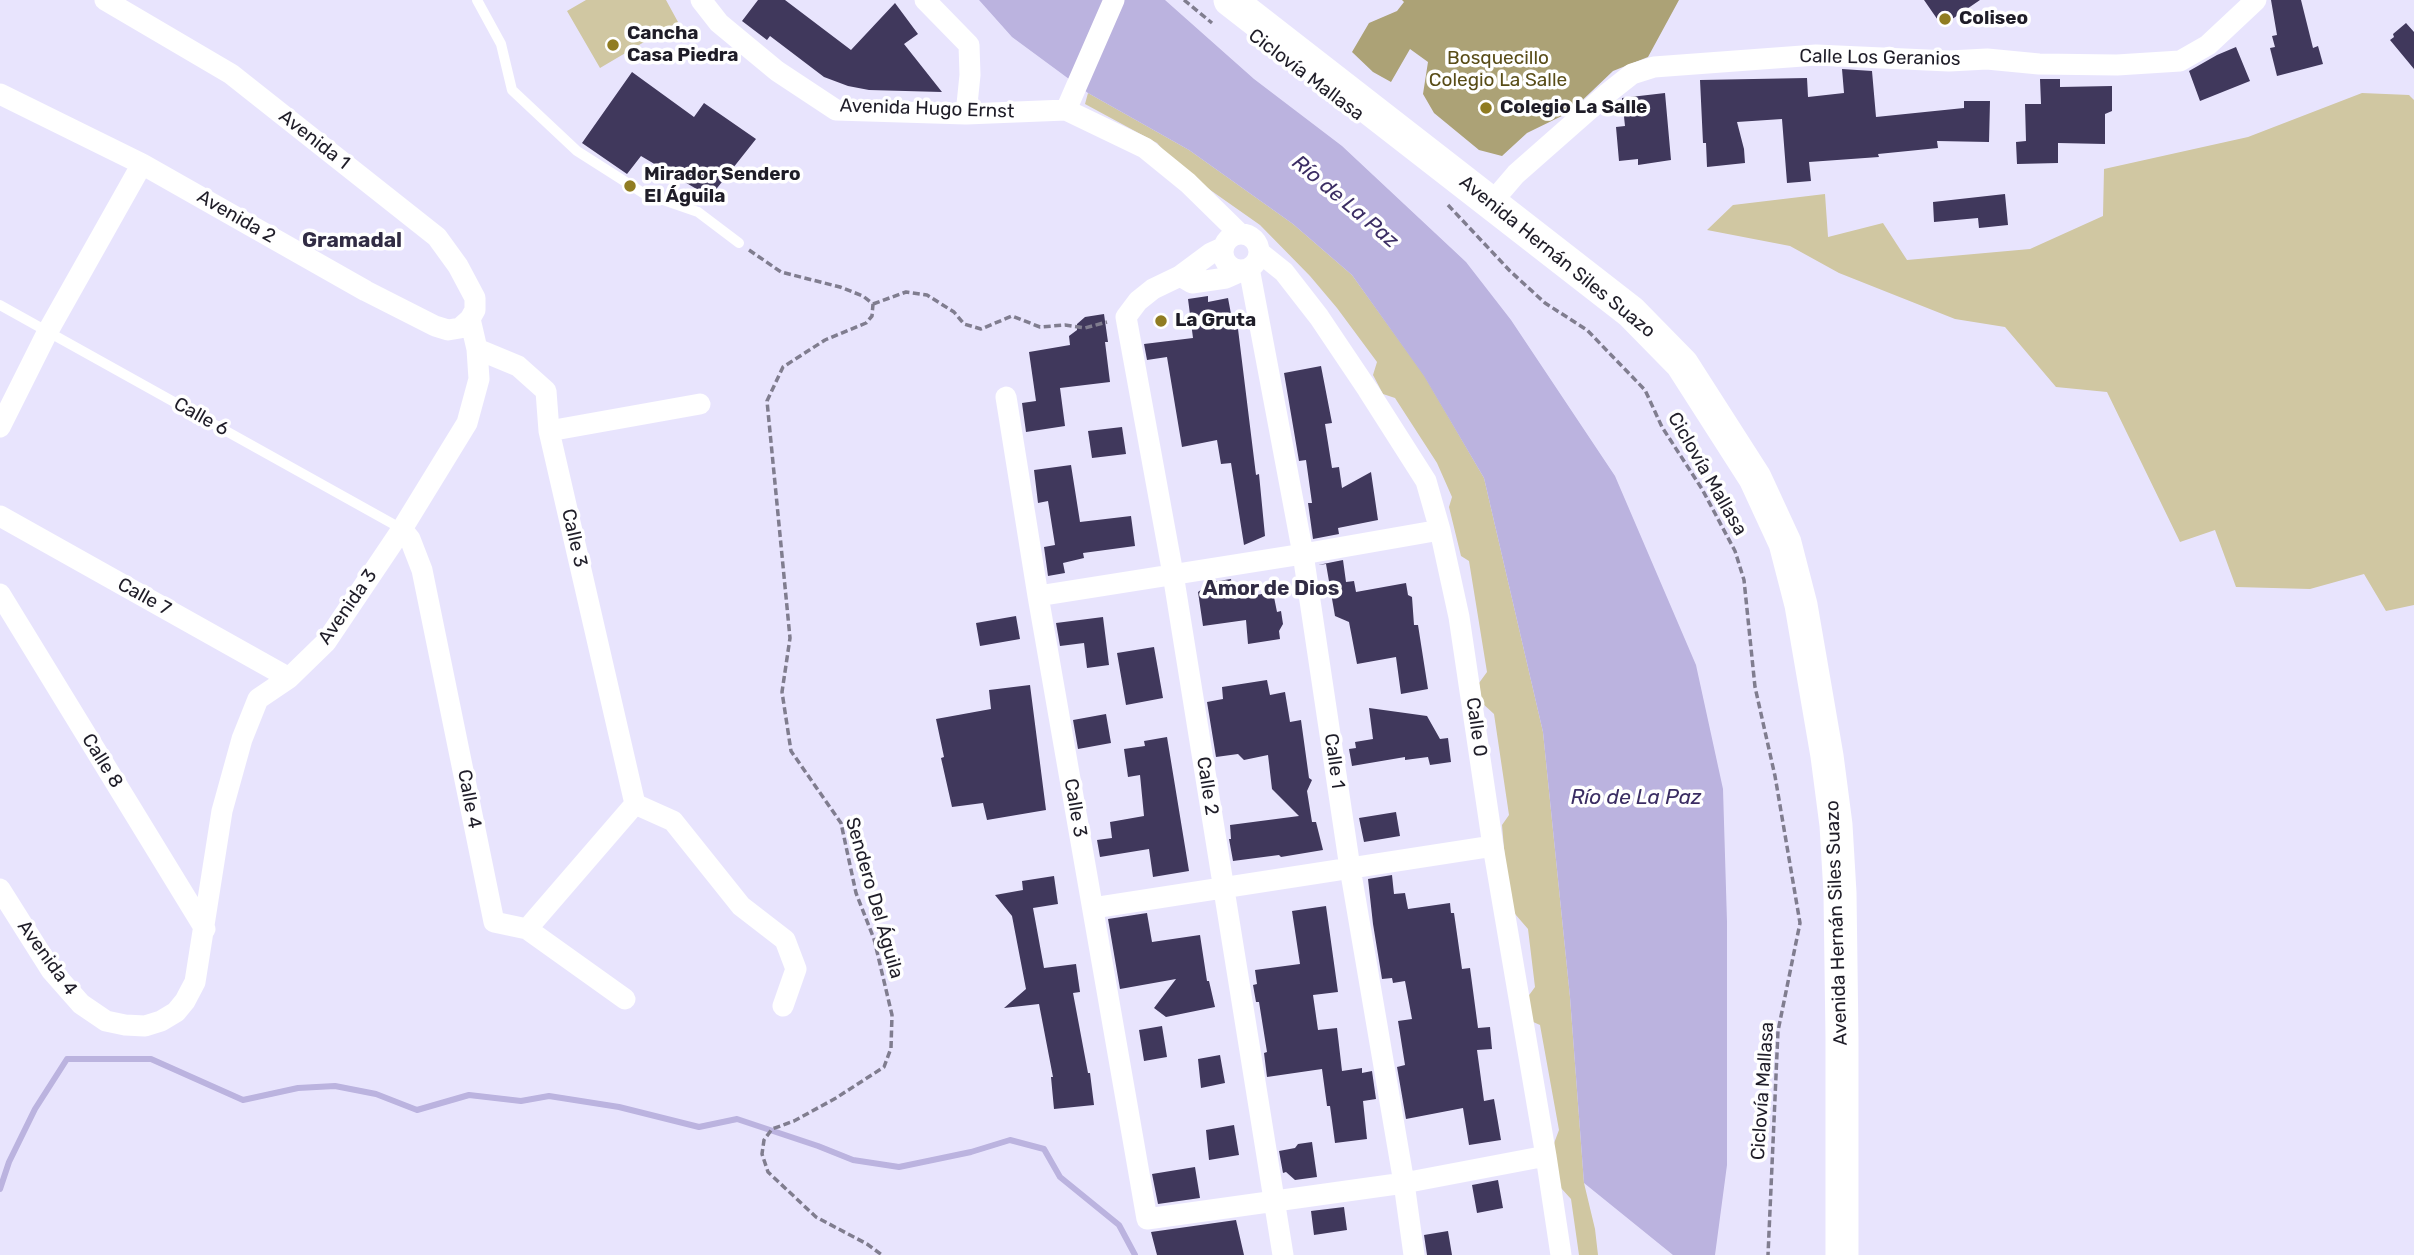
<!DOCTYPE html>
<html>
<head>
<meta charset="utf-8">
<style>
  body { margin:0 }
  canvas { display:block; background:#e8e4fd }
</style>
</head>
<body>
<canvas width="2414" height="1255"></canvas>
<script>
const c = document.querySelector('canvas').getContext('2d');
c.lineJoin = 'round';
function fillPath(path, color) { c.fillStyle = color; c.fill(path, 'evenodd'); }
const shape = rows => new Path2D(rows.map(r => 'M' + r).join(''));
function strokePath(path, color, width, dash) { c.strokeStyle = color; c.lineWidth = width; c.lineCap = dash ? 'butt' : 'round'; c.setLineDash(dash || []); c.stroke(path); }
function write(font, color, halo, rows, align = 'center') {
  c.font = font + ' Rubik,sans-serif'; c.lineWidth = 7; c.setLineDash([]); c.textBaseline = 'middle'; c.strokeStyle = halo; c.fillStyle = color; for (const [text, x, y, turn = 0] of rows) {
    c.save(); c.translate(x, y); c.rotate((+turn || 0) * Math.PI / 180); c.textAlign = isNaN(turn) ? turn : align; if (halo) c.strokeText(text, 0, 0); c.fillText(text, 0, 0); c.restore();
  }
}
fillPath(shape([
  [586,0,666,0,678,22,600,68,567,11],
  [1088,93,1189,150,1293,224,1352,275,1424,375,1484,478,1543,732,1570,997,1584,1183,1595,1229,1598,1255,1579,1255,1571,1199,1561,1188,1553,1146,1559,1130,1540,1025,1531,1021,1527,998,1535,987,1528,929,1509,907,1502,825,1509,815,1494,714,1482,703,1479,683,1487,672,1469,561,1461,556,1449,507,1452,497,1437,463,1395,398,1383,394,1373,375,1377,362,1337,308,1310,276,1260,225,1179,168,1157,143,1085,104],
  [2362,93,2409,95,2414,100,2414,605,2386,611,2364,574,2310,589,2236,587,2215,530,2180,542,2107,392,2056,387,2005,327,1955,319,1839,273,1790,246,1707,230,1733,205,1825,194,1828,237,1883,223,1907,260,2030,249,2103,216,2104,169,2248,137]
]), '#d0c7a2');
fillPath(shape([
  [1402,0,1679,0,1648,57,1613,71,1570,112,1527,133,1502,156,1479,150,1434,113,1423,94,1428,62,1410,49,1391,82,1373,72,1352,52,1369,23,1397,11,1404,2]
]), '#aca276');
fillPath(shape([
  [979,0,1165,0,1254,79,1342,146,1466,262,1511,320,1615,476,1696,665,1723,789,1727,922,1727,1165,1715,1255,1673,1255,1584,1183,1570,997,1543,732,1484,478,1424,376,1352,275,1293,224,1189,150,1088,93,1012,37]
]), '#bbb3df');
strokePath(shape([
  [0,1189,9,1162,35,1109,67,1059,151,1059,243,1100,298,1088,335,1086,376,1094,417,1110,469,1095,521,1101,549,1096,619,1107,699,1127,737,1119,818,1146,853,1160,899,1167,971,1152,1010,1140,1044,1149,1060,1177,1119,1225,1135,1255]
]), '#bbb3df', 6);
fillPath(shape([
  [758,0,785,0,851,50,895,3,918,34,904,44,942,92,869,90,848,86,824,77,770,36,767,40,742,21],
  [1924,0,1980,0,1942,26],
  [2271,0,2301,0,2313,48,2318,46,2323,64,2277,76,2270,48,2275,47,2272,36,2277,35],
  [2406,23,2414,32,2414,69,2390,40,2394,37,2393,34],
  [2236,47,2250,81,2200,101,2189,71,2217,55],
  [1842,69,1872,71,1876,117,1964,108,1964,101,1990,101,1989,142,1937,141,1938,148,1878,154,1879,157,1809,162,1811,181,1787,183,1782,119,1737,122,1744,149,1745,163,1707,167,1706,143,1703,143,1700,80,1807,78,1808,97,1844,93],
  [632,72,694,117,704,103,756,139,710,197,641,156,627,174,582,143],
  [2040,79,2060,79,2060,87,2112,86,2112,111,2105,114,2105,144,2058,143,2058,163,2017,164,2016,142,2026,141,2025,104,2041,104],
  [1665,93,1671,160,1638,165,1638,159,1619,161,1616,127,1625,126,1622,98],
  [2005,194,2008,225,1979,228,1978,218,1934,222,1933,202],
  [1208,296,1208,302,1228,298,1234,330,1238,329,1256,475,1259,474,1265,536,1244,545,1231,463,1221,464,1217,440,1182,447,1167,357,1147,360,1144,344,1193,338,1188,299],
  [1104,314,1108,342,1105,342,1110,382,1060,388,1065,426,1026,432,1022,403,1036,401,1029,352,1070,345,1069,336,1077,330,1077,324,1085,317],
  [1321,366,1332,423,1325,424,1332,468,1339,467,1342,488,1371,472,1378,520,1338,528,1339,534,1313,539,1308,503,1312,503,1306,460,1299,461,1284,373],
  [1122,427,1126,454,1092,458,1088,431],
  [1071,465,1080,522,1131,516,1135,546,1083,553,1084,558,1063,563,1065,573,1048,576,1044,547,1055,545,1048,501,1038,503,1034,470],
  [1343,560,1346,582,1354,581,1356,592,1406,583,1408,595,1412,597,1414,625,1418,625,1428,689,1401,694,1396,657,1357,664,1349,622,1335,616,1326,564,1318,565],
  [1231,579,1234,599,1273,592,1277,612,1281,611,1283,624,1279,631,1280,639,1248,644,1246,620,1203,626,1198,592,1212,582],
  [1016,616,1020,639,980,646,976,623],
  [1103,617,1109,665,1087,668,1084,643,1060,646,1056,623],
  [1154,647,1163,698,1126,705,1117,653],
  [1267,680,1270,695,1285,692,1290,722,1301,720,1309,778,1312,780,1307,791,1312,822,1316,822,1323,850,1281,857,1279,855,1233,861,1229,839,1231,839,1230,825,1299,816,1272,789,1268,755,1244,760,1238,754,1216,757,1207,702,1223,699,1222,687],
  [1030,685,1046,810,987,820,983,803,952,807,941,758,944,757,936,719,991,709,989,690],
  [1369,708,1427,716,1440,739,1448,738,1451,762,1430,765,1428,757,1405,760,1405,757,1352,766,1349,749,1356,748,1355,742,1373,739],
  [1106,714,1111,743,1078,749,1073,720],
  [1167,737,1189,871,1153,877,1149,849,1100,857,1097,840,1112,838,1110,822,1144,816,1140,775,1128,777,1124,749,1145,746,1144,741],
  [1396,812,1400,836,1364,842,1359,818],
  [1392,875,1394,894,1405,893,1408,909,1450,903,1451,913,1454,913,1462,969,1470,968,1478,1028,1490,1027,1492,1049,1477,1050,1484,1101,1494,1099,1501,1140,1469,1145,1463,1108,1406,1119,1397,1067,1405,1065,1398,1021,1412,1019,1405,981,1393,983,1392,978,1382,979,1373,924,1368,879],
  [1054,876,1058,904,1033,908,1044,968,1076,964,1080,992,1073,993,1088,1073,1090,1073,1094,1105,1054,1109,1051,1077,1053,1077,1039,1004,1004,1008,1026,989,1012,916,995,895,1023,890,1022,881],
  [1326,906,1338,992,1313,995,1318,1030,1337,1028,1342,1071,1362,1068,1362,1073,1372,1071,1376,1099,1363,1101,1367,1139,1335,1143,1330,1106,1327,1106,1322,1069,1267,1077,1264,1053,1267,1052,1259,1002,1256,1002,1253,985,1257,984,1255,970,1300,964,1292,911],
  [1147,913,1152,942,1200,935,1207,981,1209,981,1215,1007,1166,1017,1154,1008,1176,979,1120,989,1108,919],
  [1162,1026,1167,1057,1144,1061,1139,1030],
  [1220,1055,1225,1083,1201,1088,1198,1059],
  [1234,1125,1239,1155,1209,1160,1206,1130],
  [1312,1142,1317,1177,1295,1180,1286,1172,1283,1173,1279,1151,1295,1148,1298,1144],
  [1195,1167,1200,1198,1158,1204,1152,1174],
  [1498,1180,1503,1208,1477,1213,1472,1185],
  [1344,1207,1347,1230,1314,1235,1311,1211],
  [1236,1220,1244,1255,1157,1255,1151,1232],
  [1448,1231,1452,1255,1427,1255,1424,1235]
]), '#40385c');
strokePath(shape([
  [1184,0,1212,23],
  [1448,205,1510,271,1545,303,1587,330,1645,390,1662,427,1702,489,1735,551,1744,580,1755,687,1775,776,1800,923,1778,1031,1768,1255],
  [749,250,781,272,840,287,863,296,873,304,872,316,866,323,825,340,783,367,767,401,790,638,782,692,791,751,841,823,856,893,874,939,892,1015,891,1048,884,1067,836,1098,794,1121,772,1129,764,1140,762,1154,768,1172,816,1217,867,1244,882,1255],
  [873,304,906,292,927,295,954,312,964,324,981,329,1012,316,1040,327,1065,325,1085,328,1107,322]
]), '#807d8f', 3.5, [7, 3.5]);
strokePath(shape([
  [477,0,501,44,512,90,577,151,643,193,698,212,739,243],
  [0,305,402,529]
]), '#fff', 10);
strokePath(shape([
  [701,0,719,23,777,71,836,110,966,114,1066,110,1145,148,1188,183,1239,233],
  [925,0,969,45,970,75,966,114],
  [0,94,142,164,366,291,435,326,448,330,460,328,470,319,475,310,475,298,458,266,437,237,231,74,105,0],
  [1066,110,1114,0],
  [1492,202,1516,174,1608,93,1632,74,1654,67,1816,55,1949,61,1987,59,2039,64,2117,65,2180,61,2208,45,2256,0],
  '1223 252a18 18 0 1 1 36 0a18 18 0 1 1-36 0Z',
  [1222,248,1211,253,1180,276,1153,289,1138,301,1126,317,1173,574,1283,1255],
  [1259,252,1284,272,1319,317,1368,390,1426,481,1440,530,1459,617,1493,846,1546,1156,1561,1255],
  [1249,268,1303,554,1350,868,1404,1183,1414,1255],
  [1180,276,1192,283,1226,278,1244,270],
  [477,349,518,366,546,391,549,431,635,804],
  [1006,397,1038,596,1147,1219,1404,1183,1546,1156],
  [0,427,48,331,142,164],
  [549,431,700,404],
  [0,516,289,678],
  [402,529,410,539,422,570,494,922,527,929,625,999],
  [0,594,205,929],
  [1038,596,1303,554,1440,530],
  [635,804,673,821,741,906,785,940,796,969,783,1006],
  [0,889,51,970,81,1004,106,1021,125,1025,145,1026,161,1021,176,1012,185,1001,195,982,222,811,242,739,258,699,289,678,326,642,402,529,467,423,479,379,477,349,470,319],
  [1093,908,1493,846],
  [527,929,635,804]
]), '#fff', 21);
strokePath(shape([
  [1230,0,1631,312,1682,364,1755,478,1785,543,1801,605,1827,756,1836,825,1840,893,1842,1039,1842,1255]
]), '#fff', 33);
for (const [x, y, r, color] of [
  [1945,19,7,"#907c22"],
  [613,45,7,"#907c22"],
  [1486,108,7,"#907c22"],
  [630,186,7,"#907c22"],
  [1161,321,7,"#907c22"]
]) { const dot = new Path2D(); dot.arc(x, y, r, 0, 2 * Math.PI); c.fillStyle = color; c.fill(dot); strokePath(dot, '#fff', 2.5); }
write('bold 19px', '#1f1d28', '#fff', [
  ["Coliseo",1959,19],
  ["Cancha",627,34],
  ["Casa Piedra",627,56],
  ["Colegio La Salle",1500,108],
  ["Mirador Sendero",644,175],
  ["El Águila",644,197],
  ["La Gruta",1175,321]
], 'left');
write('19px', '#1f1d28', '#fff', [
  ["Calle Los Geranios",1880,58,1],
  ["Ciclovía Mallasa",1306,75,37],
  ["Avenida Hugo Ernst",927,109,2],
  ["Avenida 1",314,140,38],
  ["Avenida 2",236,217,30],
  ["Avenida Hernán Siles Suazo",1557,257,39],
  ["Calle 6",201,417,29],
  ["Ciclovía Mallasa",1707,474,60],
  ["Calle 3",574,538,77],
  ["Calle 7",144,597,29],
  ["Avenida 3",348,607,-55],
  ["Calle 0",1476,727,82],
  ["Calle 8",102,761,58],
  ["Calle 1",1334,761,82],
  ["Calle 2",1207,786,81],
  ["Calle 4",469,799,79],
  ["Calle 3",1075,808,80],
  ["Sendero Del Águila",874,898,74],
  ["Avenida Hernán Siles Suazo",1837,923,-92],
  ["Avenida 4",47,958,54],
  ["Ciclovía Mallasa",1763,1091,-86]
]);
write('19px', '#594d18', '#fff', [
  ["Bosquecillo",1498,59],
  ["Colegio La Salle",1498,81]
]);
write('italic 21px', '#3b2d63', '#fff', [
  ["Río de La Paz",1345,202,40],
  ["Río de La Paz",1636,798]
]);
write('bold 21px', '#312c44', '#fff', [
  ["Gramadal",352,241],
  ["Amor de Dios",1271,589]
]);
</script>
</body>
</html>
